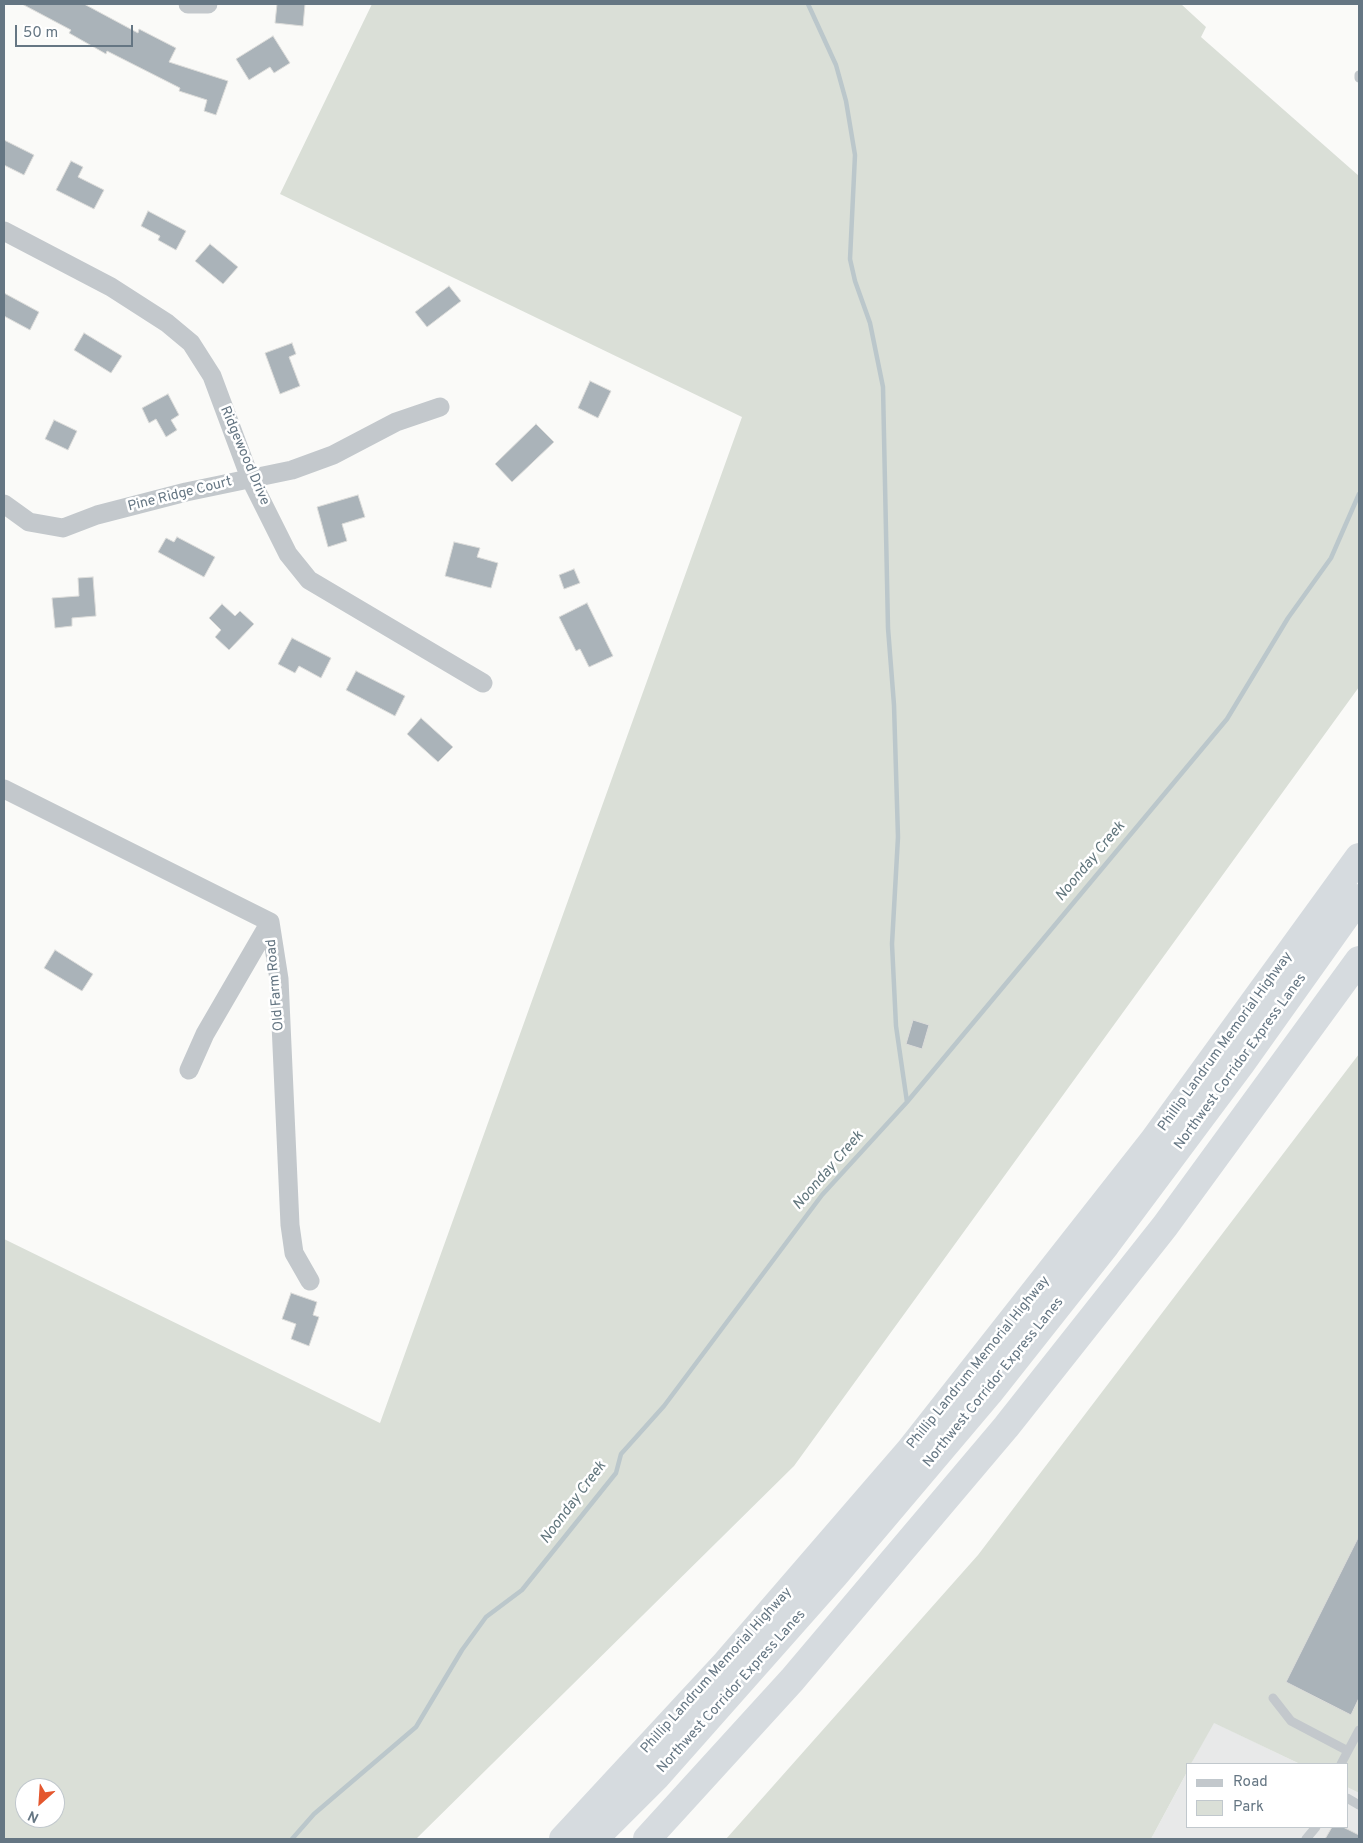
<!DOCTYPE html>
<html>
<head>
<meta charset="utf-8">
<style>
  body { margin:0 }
  #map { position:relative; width:1363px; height:1843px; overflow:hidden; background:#fafaf8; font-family:Overpass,sans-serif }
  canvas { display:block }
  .frame { position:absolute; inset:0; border:5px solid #657683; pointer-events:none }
  .legend { position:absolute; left:1186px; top:1763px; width:162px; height:65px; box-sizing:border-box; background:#fff; border:1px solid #c1c8cd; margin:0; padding:6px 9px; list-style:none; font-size:15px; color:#657683 }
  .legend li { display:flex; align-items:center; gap:10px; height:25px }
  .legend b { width:25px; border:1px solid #c1c8cd }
  .north { position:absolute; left:15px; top:1778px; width:50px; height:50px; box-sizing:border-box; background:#fff; border:1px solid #c1c8cd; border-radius:50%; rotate:206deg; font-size:14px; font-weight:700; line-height:20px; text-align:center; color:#657683 }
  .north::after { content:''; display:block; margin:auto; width:18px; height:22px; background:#e4572e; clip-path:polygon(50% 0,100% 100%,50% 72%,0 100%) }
  .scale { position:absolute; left:15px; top:25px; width:118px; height:22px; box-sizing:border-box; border:2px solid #657683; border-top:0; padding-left:6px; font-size:15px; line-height:18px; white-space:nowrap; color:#657683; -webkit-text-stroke:4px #fff; paint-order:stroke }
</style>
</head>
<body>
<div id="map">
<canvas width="1363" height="1843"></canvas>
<div class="frame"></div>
<ul class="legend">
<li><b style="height:6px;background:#c3c8cc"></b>Road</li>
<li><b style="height:14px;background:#dadfd7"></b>Park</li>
</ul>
<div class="north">N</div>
<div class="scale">50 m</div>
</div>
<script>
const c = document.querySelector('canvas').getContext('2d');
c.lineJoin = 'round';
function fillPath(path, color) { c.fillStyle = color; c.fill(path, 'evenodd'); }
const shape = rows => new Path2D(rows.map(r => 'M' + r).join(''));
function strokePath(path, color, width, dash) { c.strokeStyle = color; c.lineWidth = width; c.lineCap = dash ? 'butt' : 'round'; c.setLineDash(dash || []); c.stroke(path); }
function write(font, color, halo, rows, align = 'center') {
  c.font = font + ' Overpass,sans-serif'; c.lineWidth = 5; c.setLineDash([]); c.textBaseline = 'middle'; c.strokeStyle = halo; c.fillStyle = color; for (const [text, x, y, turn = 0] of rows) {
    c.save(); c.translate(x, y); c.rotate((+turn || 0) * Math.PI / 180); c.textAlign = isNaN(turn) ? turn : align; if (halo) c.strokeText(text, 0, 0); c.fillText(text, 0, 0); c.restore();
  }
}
fillPath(shape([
  [1213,1722,1300,1764,1191,1764],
  [1187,1772,1187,1827,1347,1827,1347,1787,1359,1793,1359,1839,1151,1839]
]), '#e8e9e9');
fillPath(shape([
  [372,4,1181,4,1206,27,1201,37,1359,176,1359,687,794,1466,416,1839,4,1839,4,1239,380,1423,742,417,280,194],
  [25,1788,55,1788,55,1818,25,1818],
  [1359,1054,1359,1793,1347,1787,1347,1764,1300,1764,1214,1723,1191,1764,1187,1764,1187,1772,1151,1839,726,1839,978,1555]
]), '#dadfd7');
strokePath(shape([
  [808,4,836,65,846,101,855,155,850,259,855,281,870,323,883,387,888,628,894,705,898,837,892,944,896,1026,907,1102],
  [292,1839,314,1814,416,1727,462,1650,486,1617,522,1590,616,1473,621,1454,664,1406,822,1195,907,1102,1227,719,1288,618,1331,558,1359,494]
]), '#bbc7cb', 4.5);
const building = shape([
  [22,4,84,4,138,33,139,29,176,48,169,62,228,81,216,115,204,111,207,100,179,91,180,88,107,51,106,54,69,33,71,30,22,4],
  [277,4,305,4,303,26,275,23,277,4],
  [273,36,290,63,274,73,270,67,249,80,236,59,273,36],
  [4,140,34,155,24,175,4,165,4,140],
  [71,161,83,167,78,177,104,190,94,209,56,190,71,161],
  [148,211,186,231,176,250,158,240,160,236,141,226,148,211],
  [210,244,238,267,223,284,195,261,210,244],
  [449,286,461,301,427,327,415,312,449,286],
  [4,293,39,312,30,330,4,316,4,293],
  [84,333,122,356,111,373,74,350,84,333],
  [292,343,296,354,289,357,300,386,280,394,265,353,292,343],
  [590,381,611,391,598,418,578,408,590,381],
  [168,394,179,415,171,420,177,430,166,437,156,419,149,423,142,408,168,394],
  [54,420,77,431,68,450,45,439,54,420],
  [536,424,554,442,512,482,495,464,536,424],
  [358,495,365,517,342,524,347,541,328,547,317,507,358,495],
  [177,537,215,557,204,577,158,552,166,538,174,542,177,537],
  [454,542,480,548,477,557,498,563,491,588,445,576,454,542],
  [574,569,580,583,564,589,559,575,574,569],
  [93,577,96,616,72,618,72,626,55,628,52,598,79,596,78,578,93,577],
  [587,603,613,656,589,667,580,649,576,651,559,617,587,603],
  [222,604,235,616,240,611,254,624,229,650,215,637,221,630,209,618,222,604],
  [292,638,331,658,321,678,299,666,295,673,278,664,292,638],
  [356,671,405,696,395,716,346,690,356,671],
  [421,718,453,747,438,762,407,734,421,718],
  [55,950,93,974,82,991,44,968,55,950],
  [913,1020,929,1025,922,1049,906,1044,913,1020],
  [291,1293,317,1302,313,1315,319,1317,309,1346,291,1339,296,1324,282,1319,291,1293],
  [1359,1536,1359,1698,1351,1715,1286,1682,1359,1536],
  [1332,1827,1343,1827,1359,1835,1359,1839,1325,1839,1332,1827]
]);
fillPath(building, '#aab3b9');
strokePath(building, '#dcdcda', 1);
strokePath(shape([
  [1359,75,1359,78],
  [1273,1698,1291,1721,1348,1751],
  [1341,1764,1359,1730],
  [1347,1798,1359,1805],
  [1306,1839,1316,1827]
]), '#c3c8cc', 9);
strokePath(shape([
  [188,4,208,4],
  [4,231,111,287,167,323,191,343,212,376,250,478,288,554,309,580,483,683],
  [4,504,29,522,63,528,97,515,186,492,292,470,333,455,396,422,440,407],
  [4,789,270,922,279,979,290,1225,294,1253,310,1281],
  [189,1070,205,1034,270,922]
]), '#c3c8cc', 19);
strokePath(shape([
  [563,1839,726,1663,910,1450,1153,1141,1359,857],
  [594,1839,657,1776,835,1575,989,1393,1106,1245,1241,1064,1359,898],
  [647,1839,792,1680,1006,1427,1165,1226,1359,960]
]), '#d6dbdf', 28);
write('14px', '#657683', '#fff', [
  ["Ridgewood Drive",244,456,67],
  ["Pine Ridge Court",180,495,-14],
  ["Old Farm Road",276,985,-95],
  ["Phillip Landrum Memorial Highway",1226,1042,-54],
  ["Northwest Corridor Express Lanes",1241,1062,-54],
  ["Phillip Landrum Memorial Highway",979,1363,-51],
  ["Northwest Corridor Express Lanes",994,1383,-51],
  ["Phillip Landrum Memorial Highway",717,1671,-48],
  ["Northwest Corridor Express Lanes",732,1692,-48]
]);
write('italic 15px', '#60757c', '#fff', [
  ["Noonday Creek",1091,862,-50],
  ["Noonday Creek",829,1171,-49],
  ["Noonday Creek",574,1503,-53]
]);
</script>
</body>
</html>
